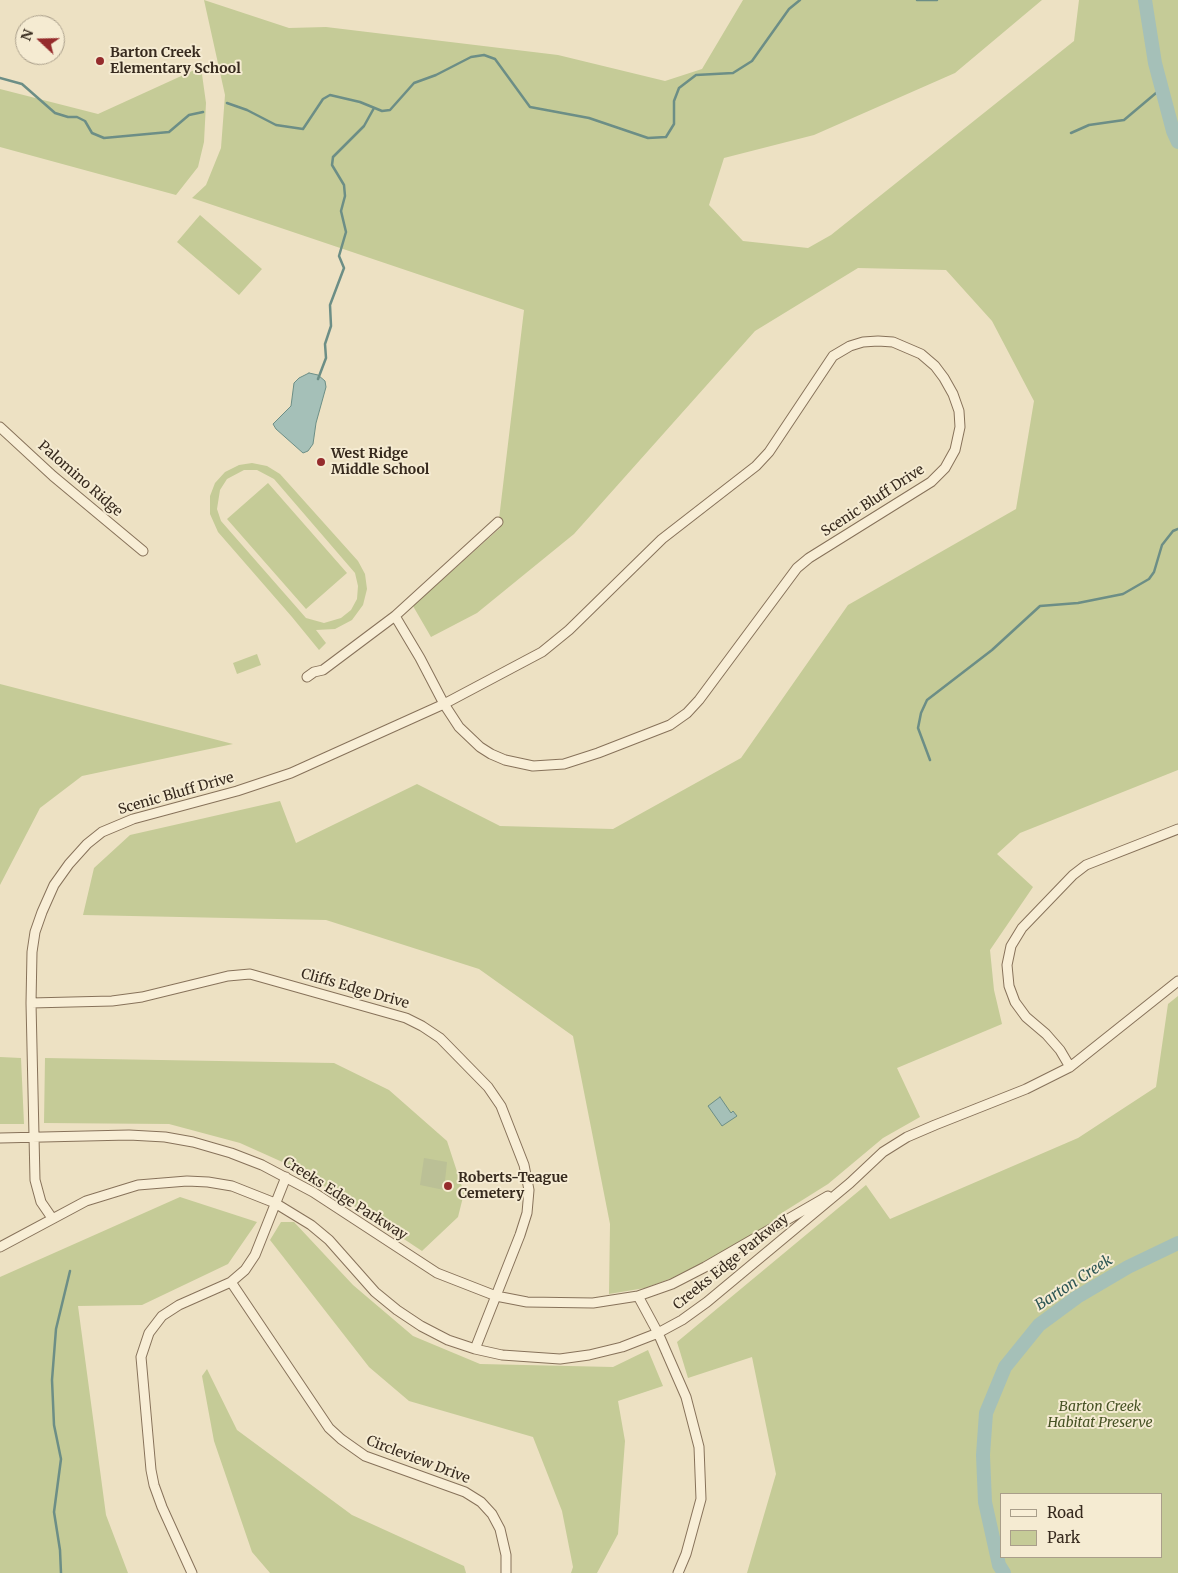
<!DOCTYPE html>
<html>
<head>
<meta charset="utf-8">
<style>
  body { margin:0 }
  #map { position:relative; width:1178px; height:1573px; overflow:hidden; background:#ede1c3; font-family:Merriweather,serif }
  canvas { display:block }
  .legend { position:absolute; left:1000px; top:1493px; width:162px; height:65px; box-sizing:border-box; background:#f5ebd2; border:1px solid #a99e8a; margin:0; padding:6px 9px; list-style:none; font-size:15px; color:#372a1e }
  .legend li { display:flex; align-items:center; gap:10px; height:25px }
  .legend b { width:25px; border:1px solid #a99e8a }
  .north { position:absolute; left:15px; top:15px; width:50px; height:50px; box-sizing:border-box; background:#f5ebd2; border:1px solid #a99e8a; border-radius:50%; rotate:291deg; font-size:14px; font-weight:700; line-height:20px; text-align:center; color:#372a1e }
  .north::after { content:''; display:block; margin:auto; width:18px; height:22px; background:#952b2c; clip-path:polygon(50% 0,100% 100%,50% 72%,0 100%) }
</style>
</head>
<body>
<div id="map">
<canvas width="1178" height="1573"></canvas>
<ul class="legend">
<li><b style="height:6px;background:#f8eed6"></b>Road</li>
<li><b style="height:14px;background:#c5cb97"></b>Park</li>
</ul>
<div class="north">N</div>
</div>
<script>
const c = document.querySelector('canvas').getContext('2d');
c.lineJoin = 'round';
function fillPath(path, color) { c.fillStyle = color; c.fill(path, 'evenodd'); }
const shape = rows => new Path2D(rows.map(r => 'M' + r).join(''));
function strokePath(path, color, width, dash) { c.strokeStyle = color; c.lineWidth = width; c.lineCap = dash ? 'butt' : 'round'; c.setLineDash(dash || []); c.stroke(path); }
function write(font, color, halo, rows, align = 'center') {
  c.font = font + ' Merriweather,serif'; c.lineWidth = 4; c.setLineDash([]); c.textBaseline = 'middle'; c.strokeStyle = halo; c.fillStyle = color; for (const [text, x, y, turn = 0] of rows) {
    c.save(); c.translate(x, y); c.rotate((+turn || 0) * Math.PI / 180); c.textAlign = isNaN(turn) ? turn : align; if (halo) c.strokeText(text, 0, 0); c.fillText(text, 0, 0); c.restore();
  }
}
fillPath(shape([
  [204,0,289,28,326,27,558,55,665,81,702,69,743,0,1042,0,955,73,814,135,724,158,709,205,743,241,808,248,831,235,1074,41,1079,0,1178,0,1178,770,1020,833,997,854,1033,887,990,950,994,990,1002,1024,897,1068,920,1117,883,1138,828,1184,777,1216,779,1219,701,1265,672,1278,645,1288,609,1294,610,1224,573,1036,479,969,326,920,83,915,94,868,130,835,280,801,296,843,417,784,500,826,613,829,741,758,848,605,1016,509,1034,401,992,321,946,270,858,268,755,331,574,534,477,613,431,637,413,606,500,528,499,519,524,310,192,198,206,185,221,148,225,95],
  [201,67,206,103,204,142,198,167,176,195,0,147,0,89,98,114],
  [200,215,262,269,239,295,177,242],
  [252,463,267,466,280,474,358,561,365,574,367,589,363,605,352,620,335,629,316,630,326,643,319,650,292,617,218,532,210,514,210,496,215,483,225,472,239,465],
  [244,470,257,470,274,479,355,573,358,586,357,599,351,610,341,618,324,623,306,618,221,521,217,509,220,490,227,479],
  [268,483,347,573,306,609,227,519],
  [257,654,261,665,237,674,233,663],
  [0,684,233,744,82,776,40,808,0,885],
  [1178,996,1178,1573,747,1573,776,1474,752,1357,688,1378,677,1342,866,1185,890,1219,1078,1138,1156,1087,1168,1004],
  [1002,1494,1162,1494,1162,1557,1002,1557],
  [0,1057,21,1058,24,1124,0,1124],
  [45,1058,334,1063,389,1090,447,1141,464,1193,458,1217,422,1251,298,1169,240,1143,169,1124,44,1123],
  [180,1197,257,1222,228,1264,142,1305,78,1306,106,1515,128,1573,0,1573,0,1277],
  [281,1222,294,1222,353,1285,413,1336,480,1364,613,1367,648,1350,663,1386,618,1401,625,1441,618,1534,597,1573,571,1573,573,1567,562,1511,533,1437,409,1401,369,1367,270,1240],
  [207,1369,237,1430,352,1515,464,1566,466,1573,270,1573,252,1552,214,1441,202,1376]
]), '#c5cb97');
fillPath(shape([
  [424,1158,447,1162,444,1190,420,1185]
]), '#bbc096');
const water = shape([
  [309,373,318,375,325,381,326,387,316,423,313,444,308,451,303,453,276,429,273,424,291,406,294,383,299,378,309,373],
  [720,1097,731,1113,733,1111,737,1116,722,1126,708,1106,720,1097]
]);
fillPath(water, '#a5c0b8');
strokePath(water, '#6c8e86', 1);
strokePath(shape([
  [917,0,937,0],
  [0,78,22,84,55,113,68,117,77,117,85,121,92,133,104,138,169,132,189,115,203,112],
  [227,103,247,110,276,125,303,129,323,99,330,95,360,102,382,111,390,110,414,83,436,75,471,57,484,55,495,59,530,107,589,118,648,138,666,137,674,124,674,101,679,88,696,75,733,73,752,61,789,9,800,0],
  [1071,133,1089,125,1124,120,1156,93,1163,92],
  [318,379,326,358,325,344,331,326,330,305,344,268,339,256,346,232,341,211,345,196,344,185,332,165,333,157,364,126,374,108],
  [930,760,918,728,921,713,927,700,992,650,1040,606,1078,603,1123,594,1149,579,1154,572,1162,545,1173,531,1178,529],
  [61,1573,60,1550,54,1512,61,1459,54,1425,52,1380,56,1329,70,1271]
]), '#6c8e86', 2.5);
strokePath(shape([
  [1145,0,1155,63,1173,131,1178,142],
  [1004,1573,999,1565,985,1502,983,1455,986,1413,1005,1367,1039,1325,1077,1297,1128,1267,1178,1243]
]), '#a5c0b8', 14);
const minor = shape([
  [878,341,893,342,921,354,935,366,944,378,953,394,959,411,960,427,955,450,945,468,931,482,809,558,797,568,699,700,687,713,670,725,598,753,564,764,533,766,505,760,491,754,480,747,459,727,444,704,542,652,569,630,662,539,756,466,769,452,833,356,850,346,863,342,878,341],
  [0,427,53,476,143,551],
  [307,677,314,672,323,670,395,616,498,522],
  [31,1003,112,1001,142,997,228,976,250,974,406,1018,422,1026,440,1038,488,1087,501,1106,524,1165,529,1190,527,1213,520,1235,475,1349],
  [1070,1067,1060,1050,1046,1034,1026,1017,1015,1002,1009,986,1007,965,1011,946,1022,928,1073,875,1086,865,1178,829],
  [0,1138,129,1135,165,1137,193,1142,231,1153,262,1165,313,1192,437,1273,496,1296,527,1302,593,1303,638,1296,672,1284,705,1267,828,1196],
  [52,1218,41,1202,35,1180,31,1003,32,952,35,932,42,912,54,885,69,864,87,844,102,832,133,819,237,791,291,773,444,704,420,658,395,616],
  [0,1247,86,1201,138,1185,187,1181,208,1182,232,1186,275,1203,311,1225,329,1240,375,1292,397,1310,421,1326,448,1340,475,1349,502,1355,560,1359,589,1355,622,1347,658,1333,682,1320,707,1302,850,1183,883,1152,907,1137,935,1125,1026,1089,1070,1067,1178,981],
  [231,1282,329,1428,341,1439,365,1456,465,1492,481,1502,492,1514,500,1529,506,1555,506,1573],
  [638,1296,658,1333,686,1397,699,1447,701,1499,686,1554,678,1573],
  [192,1573,162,1507,154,1485,151,1470,141,1357,149,1333,162,1316,179,1305,231,1282,245,1270,255,1255,286,1177]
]);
strokePath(minor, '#87725a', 11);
strokePath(minor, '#f8eed6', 9);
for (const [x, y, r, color] of [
  [100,61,5,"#952b2c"],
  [321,462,5,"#952b2c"],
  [448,1186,5,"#952b2c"]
]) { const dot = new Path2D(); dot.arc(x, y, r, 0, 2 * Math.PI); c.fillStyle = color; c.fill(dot); strokePath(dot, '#f5ebd2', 2); }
write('bold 14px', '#372a1e', '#f5ebd2', [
  ["Barton Creek",110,53],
  ["Elementary School",110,69],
  ["West Ridge",331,454],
  ["Middle School",331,470],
  ["Roberts-Teague",458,1178],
  ["Cemetery",458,1194]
], 'left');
write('14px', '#372a1e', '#f5ebd2', [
  ["Palomino Ridge",80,479,41],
  ["Scenic Bluff Drive",873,501,-33],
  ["Scenic Bluff Drive",176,794,-16],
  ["Cliffs Edge Drive",355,989,16],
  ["Creeks Edge Parkway",345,1199,32],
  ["Creeks Edge Parkway",731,1262,-39],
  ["Circleview Drive",418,1460,21]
]);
write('italic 14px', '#475325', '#f5ebd2', [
  ["Barton Creek",1100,1407],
  ["Habitat Preserve",1100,1423]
]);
write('italic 15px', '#2d5654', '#f5ebd2', [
  ["Barton Creek",1074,1283,-33]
]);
</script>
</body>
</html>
